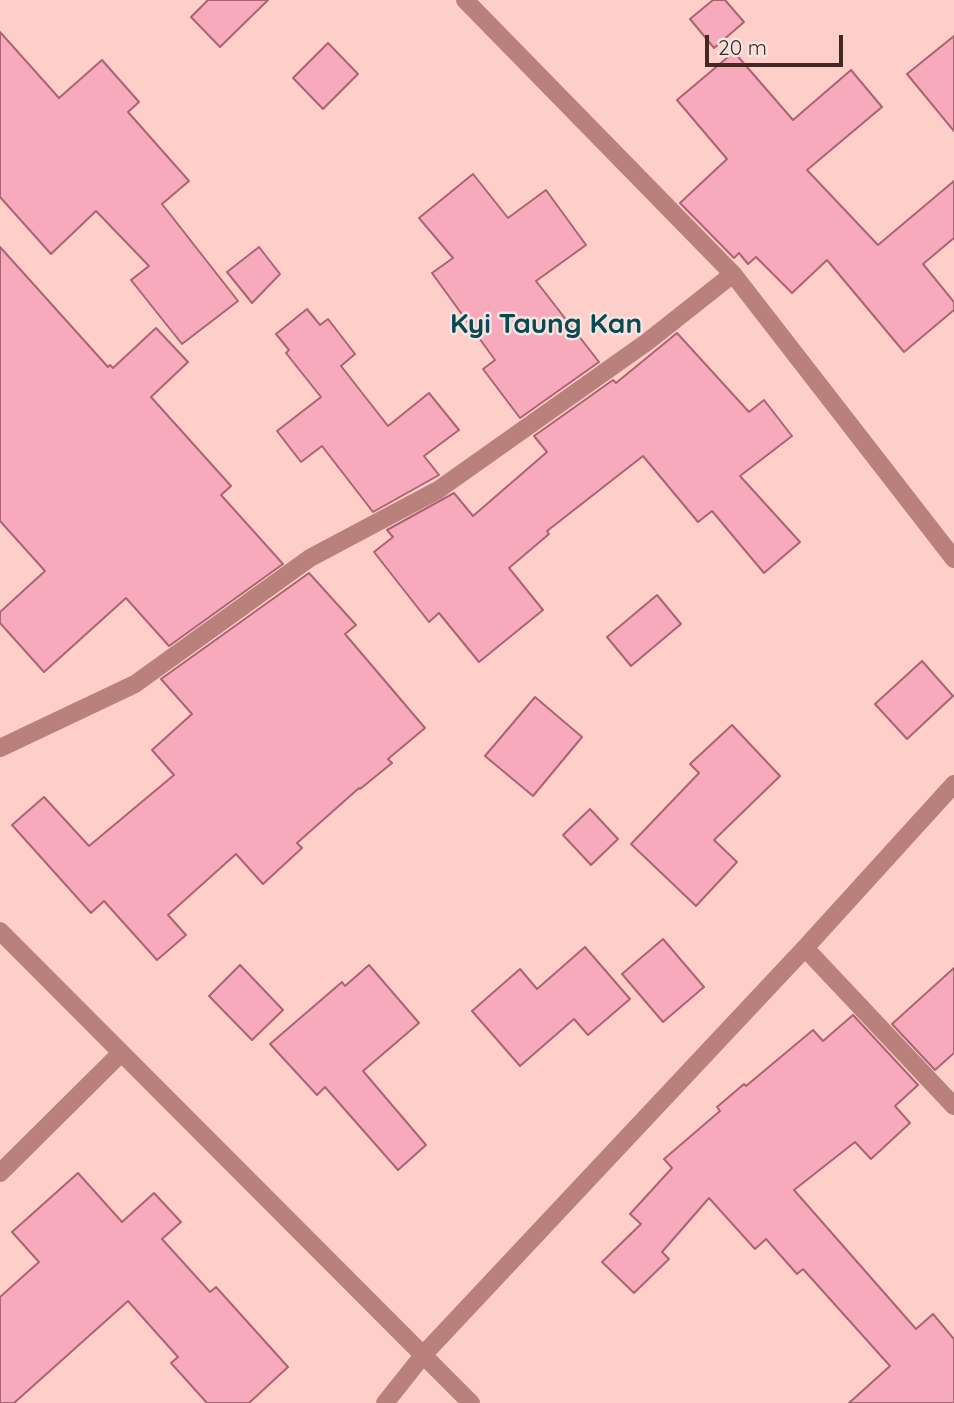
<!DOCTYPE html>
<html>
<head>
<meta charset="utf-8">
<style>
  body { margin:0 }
  #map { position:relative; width:954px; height:1403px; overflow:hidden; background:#fecec9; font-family:Quicksand,sans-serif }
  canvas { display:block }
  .scale { position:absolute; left:705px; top:35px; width:138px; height:32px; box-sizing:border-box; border:4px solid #452724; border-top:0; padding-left:9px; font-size:21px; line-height:24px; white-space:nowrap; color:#452724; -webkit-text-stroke:5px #f5e4e2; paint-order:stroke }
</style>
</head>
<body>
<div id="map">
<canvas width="954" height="1403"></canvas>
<div class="scale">20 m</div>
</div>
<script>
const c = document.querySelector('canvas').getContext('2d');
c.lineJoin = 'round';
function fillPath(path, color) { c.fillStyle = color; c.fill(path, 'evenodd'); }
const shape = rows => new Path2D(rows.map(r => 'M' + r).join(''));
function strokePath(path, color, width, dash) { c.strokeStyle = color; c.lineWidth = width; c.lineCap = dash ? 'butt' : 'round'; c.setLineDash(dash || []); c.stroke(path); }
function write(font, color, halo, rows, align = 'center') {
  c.font = font + ' Quicksand,sans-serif'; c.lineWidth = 5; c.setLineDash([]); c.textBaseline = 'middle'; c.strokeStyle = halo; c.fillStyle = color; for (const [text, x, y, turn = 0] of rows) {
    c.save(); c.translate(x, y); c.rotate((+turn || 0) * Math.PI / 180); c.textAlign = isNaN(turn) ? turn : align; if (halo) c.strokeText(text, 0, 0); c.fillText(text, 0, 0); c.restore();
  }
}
const building = shape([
  [208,0,268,0,220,47,191,17,208,0],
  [713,0,725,0,744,22,714,48,690,19,713,0],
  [0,32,59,98,102,60,139,102,128,112,189,181,162,204,238,301,182,344,131,280,149,266,96,211,51,254,0,197,0,32],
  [954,36,954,131,907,74,954,36],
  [328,43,358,74,323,109,293,78,328,43],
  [734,52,793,120,851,70,882,107,807,170,878,245,954,181,954,238,923,264,954,302,954,310,904,352,827,260,792,293,756,257,748,264,739,253,734,258,680,203,727,159,677,100,734,52],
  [473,174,508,218,546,190,586,245,536,281,599,362,520,418,483,369,495,360,432,273,453,258,419,218,473,174],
  [0,247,108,367,110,365,113,368,156,328,188,362,151,397,231,486,221,495,283,564,169,646,126,598,44,672,0,623,0,612,45,571,0,521,0,247],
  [259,247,280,274,252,303,227,272,259,247],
  [307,309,320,325,328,319,355,354,341,366,388,426,429,393,459,430,424,456,439,475,373,512,322,446,301,462,277,431,321,397,286,353,289,350,276,334,307,309],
  [677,333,749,412,764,400,792,436,740,476,800,542,764,573,712,511,698,522,643,456,547,531,549,534,509,568,543,610,479,662,439,613,429,622,374,552,393,537,387,530,454,493,473,516,547,452,534,436,613,380,616,383,677,333],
  [309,573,356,625,345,634,425,728,388,759,392,763,360,789,359,788,297,843,302,848,263,884,236,854,168,915,186,935,157,960,104,901,91,913,12,825,44,797,89,846,174,775,152,750,192,714,161,679,309,573],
  [657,595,681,624,631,666,607,637,657,595],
  [922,661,953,696,907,739,875,704,922,661],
  [535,697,582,737,533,796,485,756,535,697],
  [732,725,780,776,714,840,737,862,696,906,631,844,699,773,690,764,732,725],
  [590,809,618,839,591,865,563,835,590,809],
  [663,939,704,987,663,1022,622,974,663,939],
  [585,947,630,999,588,1035,574,1019,520,1066,472,1011,520,969,537,989,585,947],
  [240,965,283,1010,252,1040,209,996,240,965],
  [369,965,419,1023,363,1071,426,1145,398,1170,325,1087,317,1095,270,1044,342,982,345,986,369,965],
  [954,968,954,1053,935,1070,892,1024,954,968],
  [853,1015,918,1085,895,1106,910,1123,871,1159,855,1142,794,1190,916,1329,933,1314,954,1339,954,1403,849,1403,890,1366,803,1269,797,1274,766,1239,755,1249,709,1198,662,1252,669,1259,634,1293,602,1262,641,1224,630,1214,672,1168,664,1159,720,1111,717,1107,744,1084,746,1086,813,1030,823,1041,853,1015],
  [78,1173,122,1222,154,1193,181,1222,162,1239,210,1292,216,1287,288,1367,249,1403,207,1403,171,1363,178,1357,128,1301,14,1403,0,1403,0,1297,39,1262,12,1232,78,1173]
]);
fillPath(building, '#f6aabb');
strokePath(building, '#aa6474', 2);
strokePath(shape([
  [465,0,733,274,954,559],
  [0,748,135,684,310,558,438,490,647,342,733,274],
  [0,931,471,1403],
  [805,948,954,1106],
  [0,1173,121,1053],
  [385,1403,424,1354,805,948,954,784]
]), '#ba807b', 18);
write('bold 28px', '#094a50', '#f5e4e2', [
  ["Kyi Taung Kan",546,325]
]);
</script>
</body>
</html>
